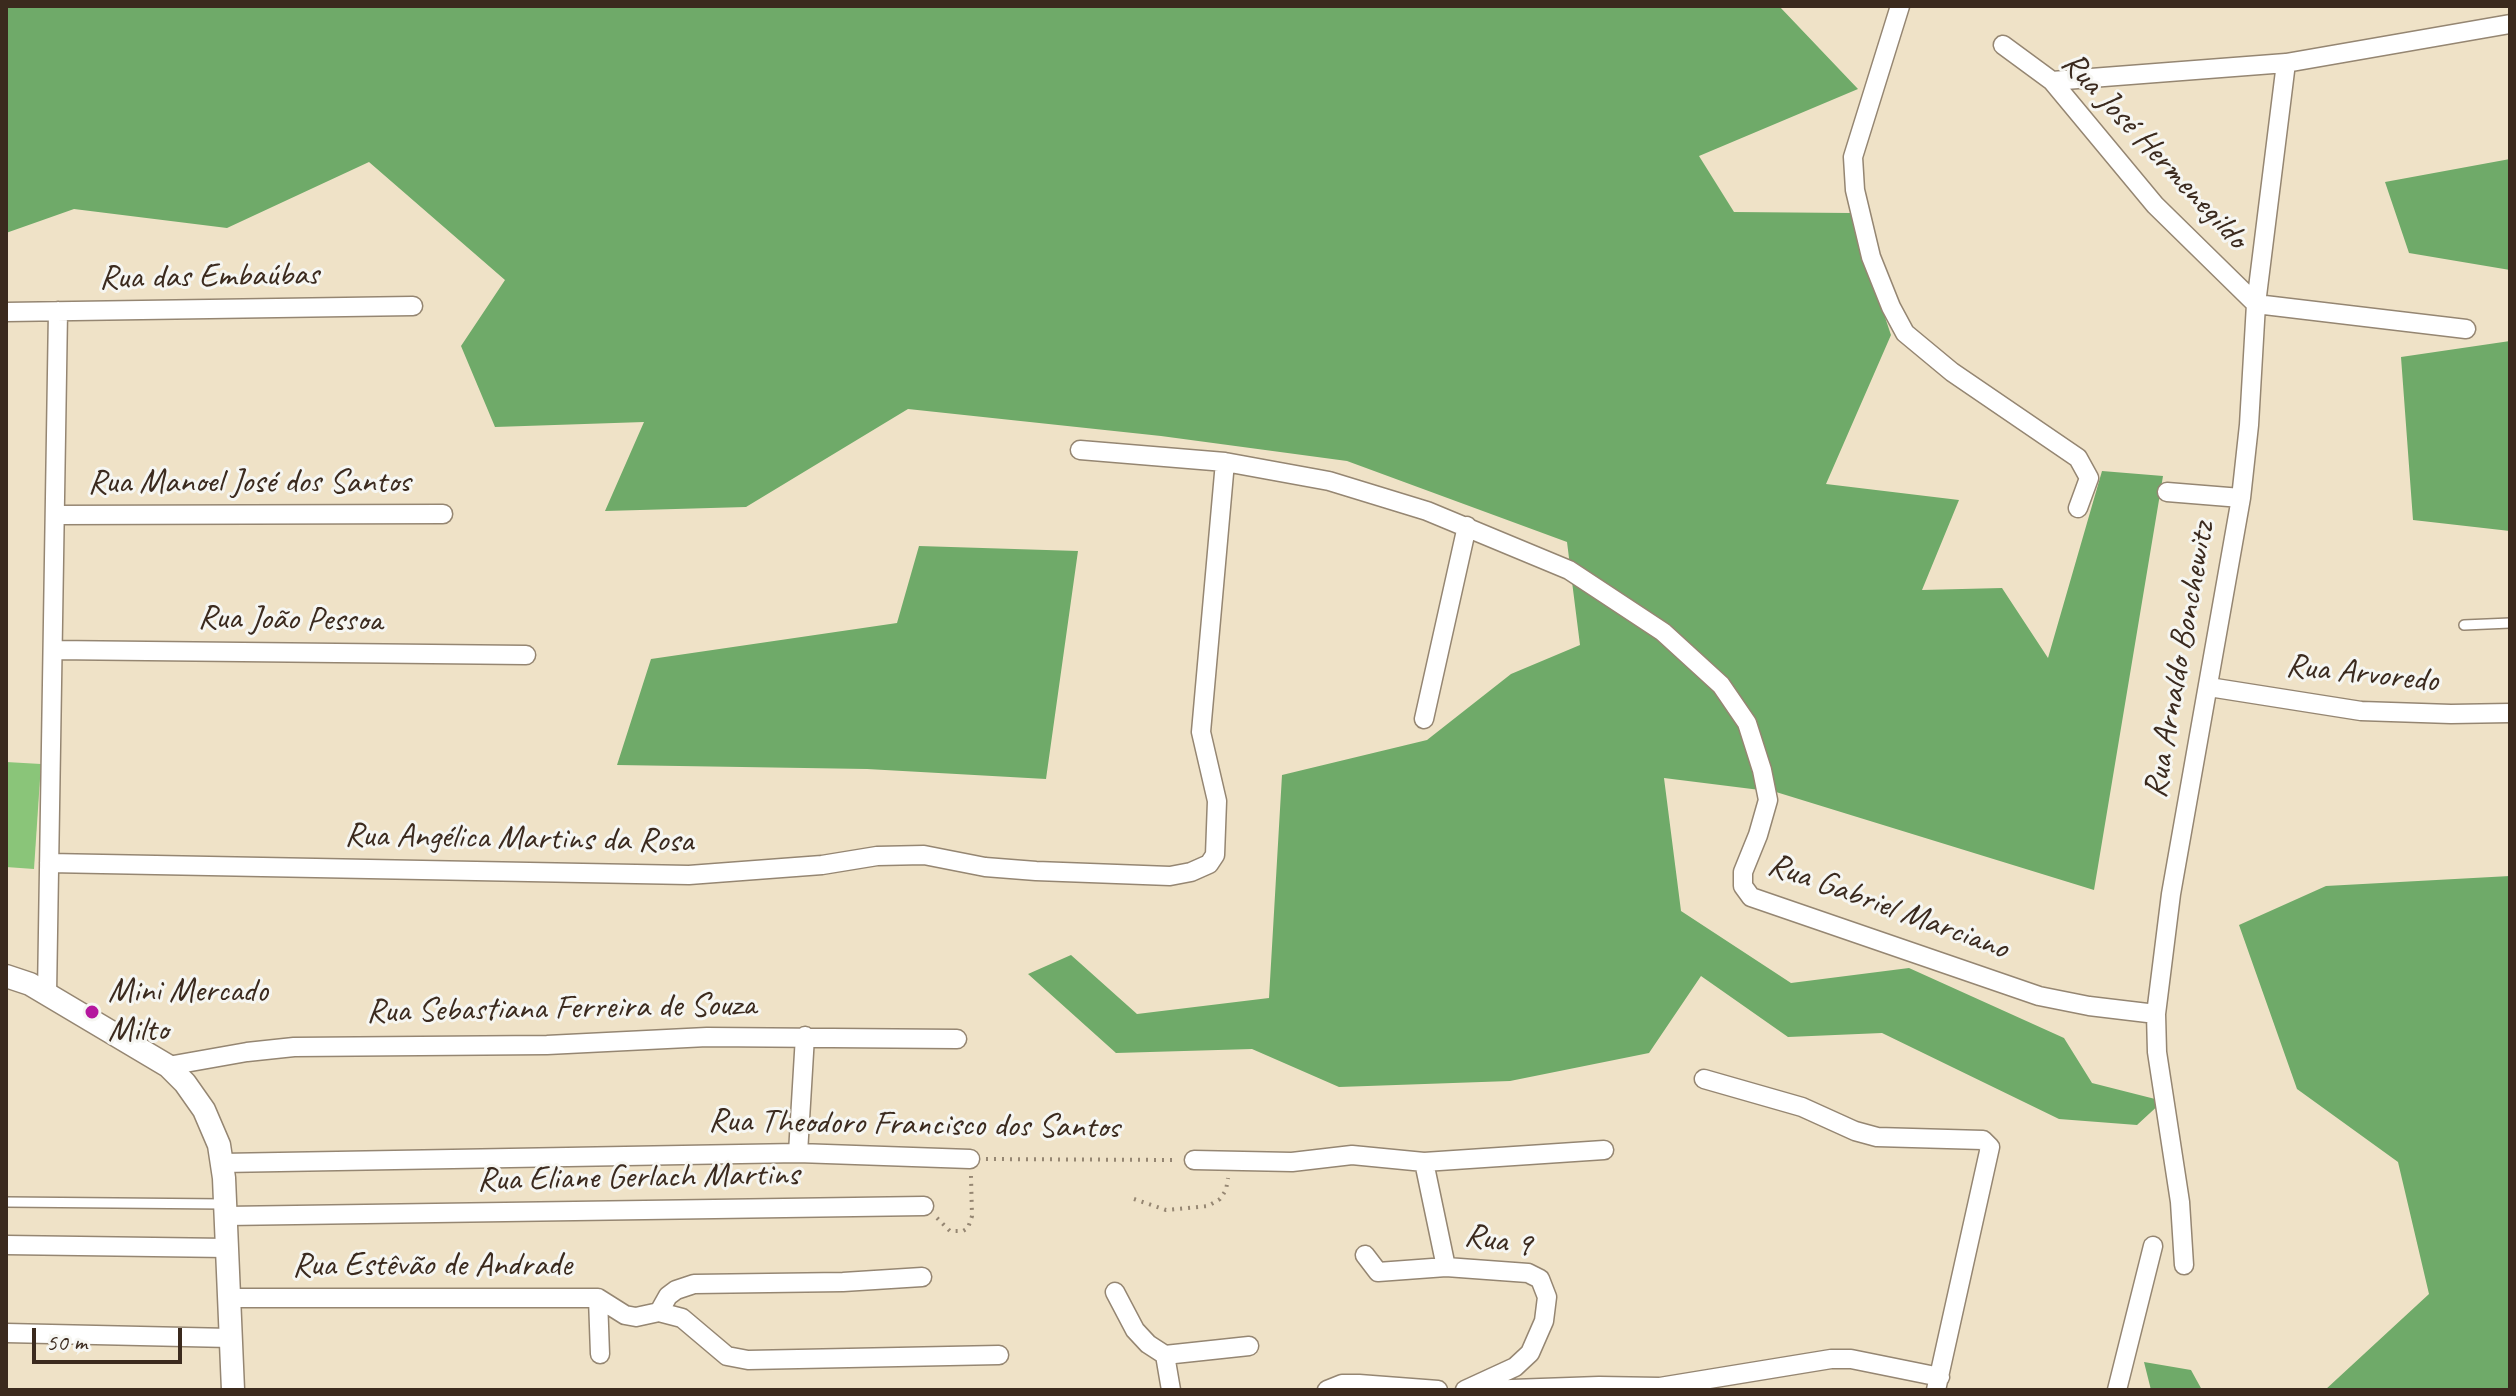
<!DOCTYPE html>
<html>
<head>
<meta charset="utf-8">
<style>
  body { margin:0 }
  #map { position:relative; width:2516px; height:1396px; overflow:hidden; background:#efe2c7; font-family:Caveat,sans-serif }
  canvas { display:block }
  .frame { position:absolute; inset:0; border:8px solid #3b2a1e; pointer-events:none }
  .scale { position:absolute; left:32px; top:1328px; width:150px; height:36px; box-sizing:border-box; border:4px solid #3b2a1e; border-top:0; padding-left:10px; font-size:24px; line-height:28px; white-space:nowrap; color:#3b2a1e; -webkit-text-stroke:6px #f6f6f2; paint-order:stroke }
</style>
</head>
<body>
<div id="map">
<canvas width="2516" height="1396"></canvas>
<div class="frame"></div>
<div class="scale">50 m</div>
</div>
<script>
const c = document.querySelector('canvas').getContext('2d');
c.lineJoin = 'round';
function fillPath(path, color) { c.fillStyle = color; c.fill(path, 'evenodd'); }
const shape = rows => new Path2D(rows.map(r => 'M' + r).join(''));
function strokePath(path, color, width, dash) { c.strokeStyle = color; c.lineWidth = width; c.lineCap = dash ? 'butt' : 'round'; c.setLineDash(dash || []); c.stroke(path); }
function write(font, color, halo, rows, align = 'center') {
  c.font = font + ' Caveat,sans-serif'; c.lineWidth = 6; c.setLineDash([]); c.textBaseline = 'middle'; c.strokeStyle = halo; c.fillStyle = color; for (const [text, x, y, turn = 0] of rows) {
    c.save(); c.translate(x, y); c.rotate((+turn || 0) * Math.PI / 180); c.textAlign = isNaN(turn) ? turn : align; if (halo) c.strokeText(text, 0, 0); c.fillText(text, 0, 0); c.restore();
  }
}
fillPath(shape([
  [6,762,41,764,34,869,6,867]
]), '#8ac579');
fillPath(shape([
  [6,6,1779,6,1858,89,1699,156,1734,212,1850,213,1891,335,1826,484,1959,500,1922,590,2002,588,2048,658,2102,471,2163,476,2094,890,1776,792,1664,778,1681,911,1791,983,1909,968,2064,1038,2092,1083,2163,1101,2137,1125,2059,1119,1882,1033,1788,1037,1701,976,1649,1053,1510,1081,1339,1087,1252,1049,1116,1053,1028,974,1071,955,1137,1014,1269,998,1282,775,1427,740,1511,674,1580,645,1567,542,1347,461,1161,436,908,409,746,507,605,511,644,422,495,427,461,346,505,280,369,162,227,228,74,209,6,233],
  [2510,159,2510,270,2409,253,2385,182],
  [2510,341,2510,531,2413,520,2401,357],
  [919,546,1078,551,1046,779,867,769,617,765,651,659,897,623],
  [2510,876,2510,1390,2325,1390,2429,1294,2398,1162,2297,1089,2239,925,2326,886],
  [2144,1362,2191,1370,2202,1390,2151,1390]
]), '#6faa69');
const service = shape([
  [2464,625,2510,623],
  [6,1202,224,1204]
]);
const minor = shape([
  [1900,6,1853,157,1855,190,1871,257,1891,307,1905,333,1952,372,2078,458,2089,478,2078,508],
  [2003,45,2052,81,2155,205,2256,304,2466,329],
  [2052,81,2286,63,2510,24],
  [6,312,413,306],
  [1080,450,1225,462,1329,481,1427,511,1569,570,1663,632,1721,685,1747,723,1762,770,1768,800,1758,835,1743,872,1743,886,1751,897,2039,996,2089,1006,2156,1014],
  [2167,492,2241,498],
  [55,515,443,514],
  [53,650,526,655],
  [2209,687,2361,711,2451,714,2510,713],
  [1424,719,1467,526],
  [49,863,689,875,822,865,877,856,924,855,985,867,1036,871,1170,876,1191,872,1209,864,1215,855,1217,801,1201,732,1225,462],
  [47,994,58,311],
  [168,1066,247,1052,294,1047,547,1045,707,1037,957,1039],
  [1704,1079,1802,1107,1855,1131,1877,1137,1983,1140,1990,1147,1936,1390],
  [798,1153,805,1036],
  [1194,1160,1292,1162,1352,1155,1424,1162,1604,1150],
  [1424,1162,1446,1267,1528,1273,1540,1279,1547,1297,1544,1321,1530,1353,1515,1367,1465,1390],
  [222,1163,798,1153,970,1159],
  [226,1216,924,1206],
  [6,1245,227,1248],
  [1365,1255,1378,1272,1446,1267],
  [2184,1265,2180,1202,2157,1052,2156,1014,2171,894,2241,498,2249,425,2256,304,2286,63],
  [1115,1292,1135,1330,1148,1344,1165,1355,1171,1390],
  [228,1298,598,1298,625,1315,636,1317,659,1312,682,1318,727,1356,748,1360,999,1355],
  [598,1298,600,1354],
  [659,1312,668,1296,676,1290,694,1284,843,1282,922,1277],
  [6,1333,230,1338],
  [1165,1355,1249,1346],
  [1327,1390,1342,1384,1359,1384,1438,1390],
  [1483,1390,1599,1386,1660,1387,1831,1359,1851,1359,1940,1377],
  [2117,1390,2153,1246]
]);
const tertiary = shape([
  [6,976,30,984,168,1066,185,1083,204,1110,219,1145,224,1178,233,1390]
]);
strokePath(service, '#958672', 12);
strokePath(minor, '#958672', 21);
strokePath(tertiary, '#958672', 25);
strokePath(shape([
  [986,1159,1177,1160],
  [1134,1199,1166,1210,1208,1206,1220,1199,1226,1190,1228,1178],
  [937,1218,950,1231,963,1231,968,1228,972,1216,971,1176]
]), '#958672', 4, [2, 6]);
strokePath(service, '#fff', 9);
strokePath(minor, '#fff', 18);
strokePath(tertiary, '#fff', 22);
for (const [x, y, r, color] of [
  [92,1012,8,"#b5179e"]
]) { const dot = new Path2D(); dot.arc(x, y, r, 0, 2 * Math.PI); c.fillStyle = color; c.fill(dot); strokePath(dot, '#f6f6f2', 3); }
write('34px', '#3b2a1e', '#f6f6f2', [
  ["Rua José Hermenegildo",2154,151,47],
  ["Rua das Embaúbas",209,277,-1],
  ["Rua Manoel José dos Santos",249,483],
  ["Rua João Pessoa",290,620,1],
  ["Rua Arnaldo Bonchewitz",2180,660,-80],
  ["Rua Arvoredo",2362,674,6],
  ["Rua Angélica Martins da Rosa",519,839,1],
  ["Rua Gabriel Marciano",1888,907,20],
  ["Rua Sebastiana Ferreira de Souza",561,1009,-1],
  ["Rua Theodoro Francisco dos Santos",914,1125,1],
  ["Rua Eliane Gerlach Martins",638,1178,-1],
  ["Rua 9",1498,1241,10],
  ["Rua Estêvão de Andrade",432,1266]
]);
write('34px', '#3b2a1e', '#f6f6f2', [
  ["Mini Mercado",108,992],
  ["Milto",108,1031]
], 'left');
</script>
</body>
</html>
